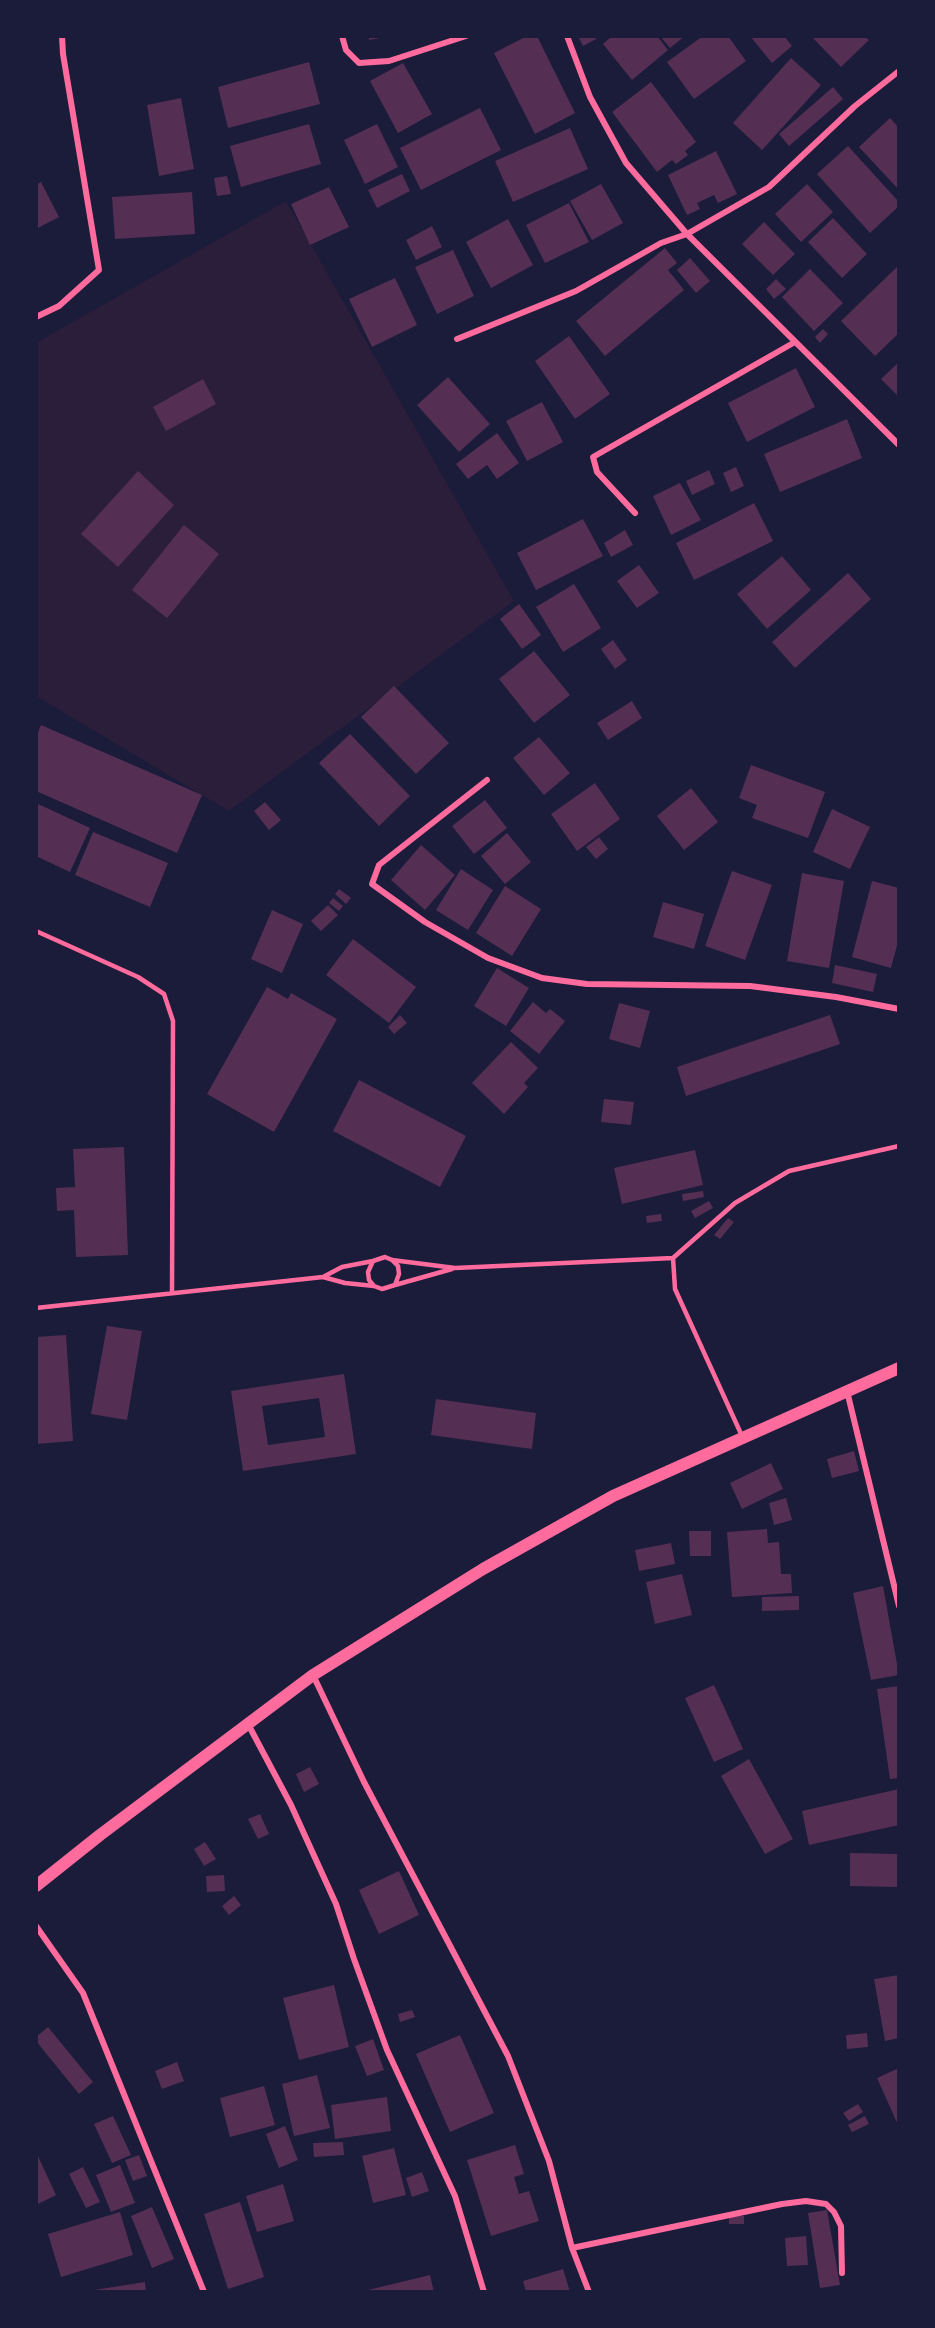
<!DOCTYPE html>
<html>
<head>
<meta charset="utf-8">
<style>
  body { margin:0 }
  #map { position:relative; width:935px; height:2328px; overflow:hidden; background:#1b1b3a; font-family:Inter,sans-serif }
  canvas { display:block }
  .frame { position:absolute; inset:0; border:38px solid #1b1b3a; pointer-events:none }
</style>
</head>
<body>
<div id="map">
<canvas width="935" height="2328"></canvas>
<div class="frame"></div>
</div>
<script>
const c = document.querySelector('canvas').getContext('2d');
c.lineJoin = 'round';
function fillPath(path, color) { c.fillStyle = color; c.fill(path, 'evenodd'); }
const shape = rows => new Path2D(rows.map(r => 'M' + r).join(''));
function strokePath(path, color, width, dash) { c.strokeStyle = color; c.lineWidth = width; c.lineCap = dash ? 'butt' : 'round'; c.setLineDash(dash || []); c.stroke(path); }
fillPath(shape([
  [286,201,514,601,229,811,36,696,36,343]
]), '#2a1e3b');
fillPath(shape([
  [369,36,386,36,386,37,369,40],
  [527,36,537,36,575,113,535,134,494,53],
  [578,36,595,36,596,39,583,46],
  [612,36,657,36,668,50,632,80,603,44],
  [660,36,685,36,670,48],
  [703,36,728,36,746,61,694,99,667,62],
  [750,36,784,36,792,46,772,63],
  [811,36,864,36,869,40,841,67],
  [791,58,821,85,762,150,733,123],
  [309,62,320,104,228,128,218,87],
  [403,63,432,114,398,133,370,81],
  [651,82,696,142,685,151,688,155,676,164,672,160,657,172,612,112],
  [833,87,843,99,789,146,779,134],
  [181,98,194,169,159,176,147,105],
  [480,108,501,150,421,190,400,148],
  [890,118,899,128,899,190,859,147],
  [309,124,321,164,241,187,230,146],
  [377,124,398,167,365,184,344,140],
  [570,128,588,169,513,202,495,161],
  [848,146,899,202,899,206,870,233,817,174],
  [716,151,737,194,718,203,714,195,697,203,700,209,687,215,668,175],
  [402,174,410,191,377,208,368,190],
  [227,176,231,194,217,196,214,178],
  [41,182,59,217,36,229,36,185],
  [601,184,623,223,592,240,570,201],
  [807,184,833,212,801,242,775,214],
  [329,187,349,227,310,245,291,204],
  [192,192,195,234,115,239,112,197],
  [569,203,589,242,545,263,526,225],
  [833,218,867,254,842,278,808,242],
  [508,219,533,265,491,288,466,242],
  [764,222,795,254,773,275,742,244],
  [432,226,442,247,416,260,406,240],
  [665,248,677,263,668,270,684,290,605,356,576,321],
  [453,250,474,296,437,314,415,267],
  [690,258,710,281,696,293,677,270],
  [899,265,899,333,875,356,841,321],
  [810,269,843,303,814,331,782,297],
  [395,278,417,325,372,347,349,299],
  [776,279,786,289,774,299,766,289],
  [823,329,828,334,820,343,815,337],
  [569,336,610,394,575,419,535,361],
  [899,362,899,397,881,379],
  [796,368,815,407,747,442,728,403],
  [448,377,490,424,459,452,417,405],
  [203,379,216,404,166,431,153,407],
  [542,402,563,442,527,461,506,421],
  [847,419,862,458,780,492,764,454],
  [497,433,519,463,497,479,487,465,468,479,456,464],
  [736,467,744,486,731,492,723,473],
  [709,470,715,484,692,495,686,481],
  [138,471,174,505,118,567,81,534],
  [680,483,701,520,671,535,653,496],
  [754,503,773,541,694,580,676,543],
  [583,519,603,556,536,590,517,553],
  [184,525,219,554,167,618,132,590],
  [625,530,633,545,611,557,604,543],
  [782,556,811,590,767,629,737,594],
  [639,565,659,593,637,608,617,581],
  [848,573,871,599,795,668,772,642],
  [574,584,601,628,563,652,536,607],
  [519,604,541,635,522,649,500,619],
  [613,640,627,660,615,669,601,649],
  [534,651,570,695,534,723,499,679],
  [394,686,449,743,416,774,361,717],
  [632,701,642,718,608,740,597,723],
  [41,725,202,795,177,853,36,791,36,737],
  [350,734,410,796,379,826,319,763],
  [539,737,570,773,544,795,513,758],
  [751,765,825,792,808,838,752,818,757,805,739,798],
  [595,783,620,819,577,851,551,814],
  [691,788,718,822,684,850,657,816],
  [485,800,507,828,474,854,452,826],
  [265,802,281,820,269,830,254,811],
  [36,803,90,828,70,872,36,856],
  [832,809,870,827,850,869,813,852],
  [93,832,168,863,150,907,75,875],
  [507,833,531,862,505,884,481,856],
  [599,837,608,849,596,859,586,847],
  [421,845,455,875,425,910,391,880],
  [461,869,493,890,468,930,436,910],
  [732,871,772,885,745,960,705,946],
  [802,873,844,881,829,968,787,961],
  [872,881,899,888,899,938,891,968,852,957],
  [505,886,541,909,512,956,476,933],
  [339,889,351,898,346,904,335,894],
  [333,898,343,906,339,911,329,903],
  [663,902,704,914,694,949,653,937],
  [328,905,338,915,321,931,311,921],
  [272,910,303,924,282,973,251,959],
  [353,939,416,987,389,1023,326,975],
  [835,965,877,974,873,992,832,983],
  [497,968,529,988,506,1026,474,1006],
  [267,987,288,999,291,993,337,1019,274,1132,207,1094],
  [533,1002,546,1013,550,1009,565,1021,539,1054,510,1031],
  [619,1003,650,1011,640,1048,609,1039],
  [400,1015,407,1023,394,1034,388,1027],
  [830,1015,840,1044,686,1096,677,1067],
  [511,1042,538,1068,524,1083,528,1087,504,1114,472,1083],
  [359,1080,466,1136,440,1187,333,1131],
  [604,1099,634,1102,631,1125,601,1122],
  [124,1147,128,1255,76,1257,74,1210,57,1211,56,1188,75,1187,73,1149],
  [695,1150,703,1185,622,1204,614,1168],
  [703,1191,704,1197,683,1201,682,1194],
  [709,1201,713,1208,695,1218,691,1211],
  [661,1214,662,1221,647,1223,646,1216],
  [728,1218,734,1222,720,1239,714,1235],
  [107,1326,142,1331,127,1420,91,1414],
  [66,1335,73,1441,36,1444,36,1337],
  [344,1374,356,1454,243,1471,231,1391],
  [319,1398,325,1437,268,1445,262,1406],
  [436,1399,536,1413,532,1449,431,1435],
  [854,1451,859,1471,832,1478,827,1459],
  [771,1463,783,1489,742,1509,730,1483],
  [786,1498,792,1520,774,1525,769,1503],
  [767,1529,768,1543,779,1542,781,1574,791,1574,792,1593,732,1597,727,1532],
  [689,1531,711,1531,711,1556,690,1556],
  [671,1543,675,1564,639,1571,635,1550],
  [682,1574,692,1615,655,1624,646,1582],
  [883,1586,899,1675,871,1680,853,1593],
  [799,1596,799,1610,762,1611,762,1597],
  [714,1685,743,1749,714,1762,685,1698],
  [899,1686,899,1778,890,1779,877,1689],
  [749,1759,793,1839,765,1854,721,1776],
  [310,1767,319,1784,304,1792,296,1774],
  [899,1789,899,1825,809,1845,802,1811],
  [260,1814,269,1834,258,1839,248,1819],
  [205,1842,216,1859,204,1866,194,1849],
  [850,1853,899,1854,899,1887,850,1886],
  [399,1871,419,1915,379,1934,359,1890],
  [224,1875,225,1891,207,1892,206,1876],
  [234,1896,241,1905,229,1915,222,1906],
  [899,1975,899,2038,885,2041,874,1979],
  [334,1985,349,2047,299,2060,283,1998],
  [412,2010,415,2017,400,2022,398,2014],
  [48,2027,93,2082,79,2094,36,2041,36,2037],
  [867,2033,868,2047,847,2049,846,2035],
  [460,2035,494,2113,450,2132,416,2054],
  [373,2039,384,2070,367,2076,355,2046],
  [177,2062,184,2081,162,2089,155,2071],
  [899,2068,899,2127,877,2078],
  [317,2075,330,2128,294,2136,282,2084],
  [264,2086,275,2125,230,2137,220,2098],
  [387,2097,391,2131,335,2139,331,2105],
  [858,2104,863,2112,849,2121,843,2113],
  [113,2116,131,2155,112,2163,94,2124],
  [865,2116,869,2124,852,2132,848,2125],
  [285,2126,298,2160,279,2168,266,2134],
  [343,2142,344,2155,314,2157,313,2143],
  [515,2145,524,2174,514,2177,519,2194,529,2191,539,2221,491,2236,467,2160],
  [394,2148,406,2195,373,2203,362,2156],
  [36,2152,56,2195,36,2205],
  [139,2155,147,2176,133,2181,125,2160],
  [120,2165,135,2203,111,2212,96,2175],
  [83,2167,100,2202,86,2208,69,2174],
  [422,2172,429,2191,412,2197,406,2178],
  [283,2184,294,2221,257,2232,246,2196],
  [240,2202,264,2277,228,2289,204,2214],
  [152,2207,174,2259,152,2268,131,2216],
  [827,2210,840,2285,820,2288,808,2213],
  [120,2212,133,2255,61,2277,48,2234],
  [729,2216,744,2216,744,2224,729,2224],
  [806,2236,808,2265,787,2266,785,2238],
  [563,2269,570,2292,526,2292,523,2281],
  [430,2275,434,2292,364,2292,364,2291],
  [145,2282,146,2292,88,2292,88,2291]
]), '#542f53');
strokePath(shape([
  [36,931,138,977,164,994,173,1021,172,1293],
  [673,1258,675,1289,742,1436],
  [392,1260,398,1266,399,1274,395,1285,382,1289,374,1286,369,1280,368,1272,373,1261,385,1257,392,1260,455,1268,673,1258,735,1203,789,1171,899,1146],
  [323,1277,342,1267,373,1261],
  [395,1285,452,1269],
  [36,1308,323,1277,345,1283,374,1286]
]), '#ff6b9d', 4.5);
strokePath(shape([
  [342,36,346,50,359,63,389,61,466,36],
  [567,36,590,97,626,163,687,234,899,445],
  [36,317,59,306,99,270,63,54,62,36],
  [457,339,576,291,661,243,687,234,769,187,855,106,899,71],
  [635,513,597,472,593,457,795,342],
  [487,780,379,865,372,884,425,922,488,958,542,978,587,984,750,986,836,997,899,1009],
  [847,1391,899,1606],
  [313,1675,364,1782,508,2056,549,2161,572,2248,589,2292],
  [248,1724,291,1805,336,1904,354,1959,387,2050,455,2196,484,2292],
  [36,1926,83,1993,204,2292],
  [572,2248,782,2204,806,2201,826,2204,834,2212,841,2226,842,2273]
]), '#ff6b9d', 6);
strokePath(shape([
  [36,1886,100,1835,313,1675,483,1569,613,1496,899,1368]
]), '#ff6b9d', 12);
</script>
</body>
</html>
